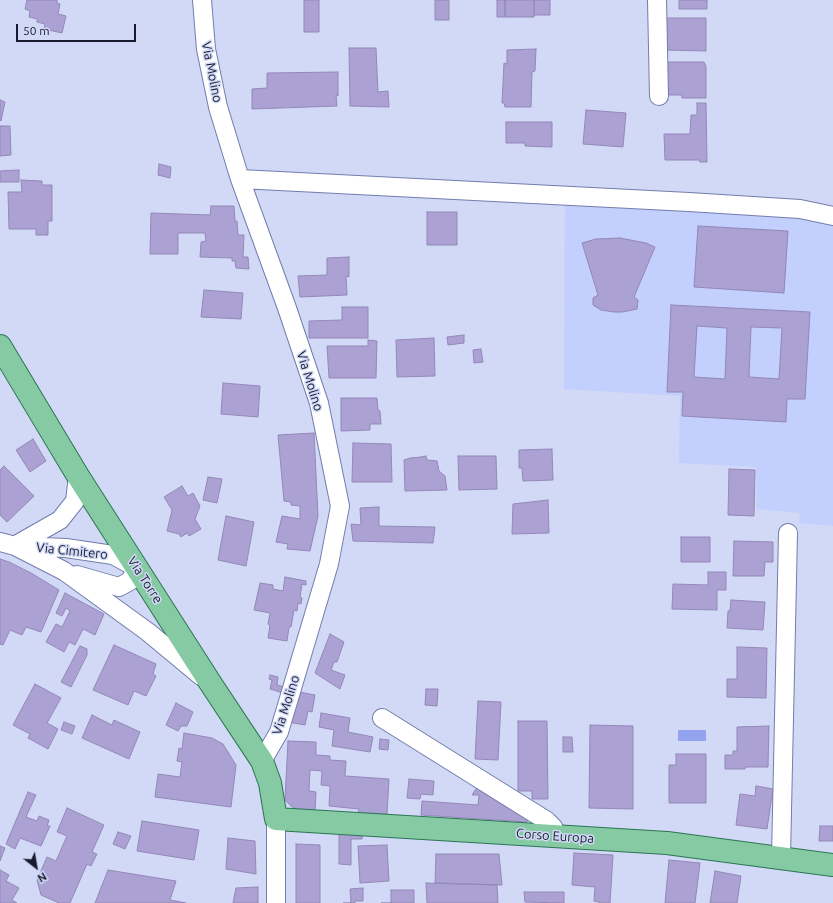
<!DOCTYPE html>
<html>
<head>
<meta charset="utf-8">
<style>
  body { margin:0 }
  #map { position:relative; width:833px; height:903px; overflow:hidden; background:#d1d9f7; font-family:Ubuntu,sans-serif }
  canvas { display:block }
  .north { position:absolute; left:16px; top:847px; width:40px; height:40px; -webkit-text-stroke:3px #d1d9f7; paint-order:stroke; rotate:149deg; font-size:11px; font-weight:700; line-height:16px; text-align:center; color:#171b2d }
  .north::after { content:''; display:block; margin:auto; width:14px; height:18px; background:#171b2d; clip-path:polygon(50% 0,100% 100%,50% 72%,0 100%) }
  .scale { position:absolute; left:16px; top:24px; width:120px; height:18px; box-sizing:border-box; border:2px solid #171b2d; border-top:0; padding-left:5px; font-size:12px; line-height:14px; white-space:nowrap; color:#171b2d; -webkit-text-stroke:3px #d1d9f7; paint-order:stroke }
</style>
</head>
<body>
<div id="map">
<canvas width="833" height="903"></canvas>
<div class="north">N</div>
<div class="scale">50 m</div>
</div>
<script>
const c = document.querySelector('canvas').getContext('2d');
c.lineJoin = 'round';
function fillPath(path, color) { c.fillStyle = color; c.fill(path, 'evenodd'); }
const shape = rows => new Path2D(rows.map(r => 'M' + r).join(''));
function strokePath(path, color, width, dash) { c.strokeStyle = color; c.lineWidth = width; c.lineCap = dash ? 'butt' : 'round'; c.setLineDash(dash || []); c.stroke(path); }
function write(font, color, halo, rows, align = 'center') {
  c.font = font + ' Ubuntu,sans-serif'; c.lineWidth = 3; c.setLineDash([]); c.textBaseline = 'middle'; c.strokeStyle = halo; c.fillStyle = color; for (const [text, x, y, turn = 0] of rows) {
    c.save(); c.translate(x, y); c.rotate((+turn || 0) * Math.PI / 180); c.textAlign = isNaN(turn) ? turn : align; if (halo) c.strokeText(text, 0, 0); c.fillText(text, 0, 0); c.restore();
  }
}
fillPath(shape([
  [565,203,700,210,804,218,833,223,833,526,799,523,800,513,757,509,756,467,679,463,680,396,564,389]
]), '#c3cffd');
fillPath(shape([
  [678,730,706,730,706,741,678,741]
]), '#93a3f0');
const building = shape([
  [27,0,57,0,57,3,60,4,58,14,66,16,62,33,44,29,45,24,37,22,37,19,29,17,30,11,25,9,27,0],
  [304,0,319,0,319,32,304,32,304,0],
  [435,0,449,0,449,20,435,20,435,0],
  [497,0,505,0,505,17,497,17,497,0],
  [505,0,534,0,534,17,505,17,505,0],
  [534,0,550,0,550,15,534,15,534,0],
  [679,0,707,0,707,9,679,9,679,0],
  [666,18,706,18,706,51,665,50,666,18],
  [349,48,376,48,378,92,388,91,389,107,350,106,349,48],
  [536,49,535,71,532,72,531,107,505,107,504,103,502,103,504,63,507,64,507,50,536,49],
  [667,62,704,62,706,66,706,98,682,98,682,95,668,95,667,62],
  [338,72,338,96,336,95,337,106,252,109,252,89,267,88,267,73,338,72],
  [0,100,5,102,1,121,0,120,0,100],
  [697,103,706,103,707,162,700,162,699,160,665,160,664,134,690,134,691,115,697,115,697,103],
  [586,110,626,113,623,147,583,144,586,110],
  [506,122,552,122,552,147,525,146,525,143,506,143,506,122],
  [0,126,10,126,11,155,0,156,0,126],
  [159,164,171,167,170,178,158,175,159,164],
  [19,170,19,182,0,182,0,171,19,170],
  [21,180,42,181,42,185,52,185,52,221,48,221,48,235,36,235,36,229,9,229,8,192,22,192,21,180],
  [211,206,234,206,235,221,237,221,238,235,244,235,243,257,248,257,249,269,236,268,235,261,232,261,232,258,200,257,201,242,206,241,205,233,178,233,178,254,150,254,151,213,210,215,211,206],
  [427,212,457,212,457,245,427,245,427,212],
  [698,226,788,231,784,293,694,287,698,226],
  [620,238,646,243,655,247,634,297,638,300,637,309,622,312,614,312,601,310,593,305,593,298,598,295,582,243,596,239,620,238],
  [349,257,349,277,346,276,347,295,300,297,298,276,327,275,327,258,349,257],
  [204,290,243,293,241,319,201,317,204,290],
  [671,305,810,312,805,399,787,399,786,422,682,416,683,392,667,392,671,305],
  [697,326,727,328,725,379,694,377,697,326],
  [751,327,782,328,779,379,749,377,751,327],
  [342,307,368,307,368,338,309,338,309,321,342,320,342,307],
  [464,335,464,343,448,345,447,337,464,335],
  [434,338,435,376,397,377,396,340,434,338],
  [368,340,377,341,376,378,329,378,327,346,368,346,368,340],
  [481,349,483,362,474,363,473,350,481,349],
  [223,383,260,386,258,417,221,414,223,383],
  [341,398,377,398,378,410,380,411,381,424,370,424,370,430,341,431,341,398],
  [314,433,318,516,310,551,287,549,288,544,276,542,282,516,300,519,300,506,291,505,291,502,284,501,278,435,314,433],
  [33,439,46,461,30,472,16,450,33,439],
  [353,443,391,444,392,482,352,482,353,443],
  [552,449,553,480,523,481,522,468,519,468,519,450,552,449],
  [426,456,427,460,437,461,439,471,445,476,447,490,405,491,404,460,410,458,421,457,426,456],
  [458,456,496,456,497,489,459,490,458,456],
  [4,466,34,496,7,522,0,515,0,470,4,466],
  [729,469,755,470,754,516,728,515,729,469],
  [208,477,222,479,217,503,203,500,208,477],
  [182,486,188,496,193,493,200,506,195,519,201,529,189,536,187,533,181,537,179,534,167,531,172,510,164,497,182,486],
  [548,500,549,533,512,534,513,504,548,500],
  [379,507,379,526,435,527,433,543,353,541,351,524,361,525,360,508,379,507],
  [226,516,254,522,246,566,218,560,226,516],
  [681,537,710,537,710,562,681,562,681,537],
  [734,541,773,542,773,562,765,562,764,576,733,576,734,541],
  [0,559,9,562,31,573,59,590,41,632,26,627,22,635,10,630,3,645,0,644,0,559],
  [708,572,726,572,726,590,717,590,717,610,672,609,673,584,708,585,708,572],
  [285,577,306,581,306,585,302,584,300,597,302,598,301,604,298,603,297,611,294,610,291,627,289,627,287,641,268,638,270,625,268,624,270,613,254,610,260,583,273,585,273,589,283,591,285,577],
  [65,593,104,614,95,635,83,629,75,645,69,642,64,652,46,642,56,624,62,627,70,611,66,608,62,616,56,613,65,593],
  [731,600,765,602,763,630,727,628,728,611,730,611,731,600],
  [330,634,344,642,337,662,334,662,331,670,345,675,340,689,315,673,330,634],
  [114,645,156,664,153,674,156,676,146,696,134,691,128,705,93,690,114,645],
  [80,646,87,649,87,655,71,687,61,682,80,646],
  [737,647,767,648,766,698,727,697,727,679,737,679,737,647],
  [270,675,278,677,277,685,285,687,283,693,270,689,272,680,269,679,270,675],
  [35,684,61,698,47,723,58,729,48,749,28,738,30,734,13,725,35,684],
  [426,689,438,689,437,706,425,705,426,689],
  [294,691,315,695,312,712,308,711,305,725,288,722,294,691],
  [478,701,501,702,498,760,475,759,478,701],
  [176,703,193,712,187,726,181,726,178,731,166,725,176,703],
  [321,713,350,718,348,732,373,737,370,752,332,746,334,730,319,727,321,713],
  [92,715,112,725,114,720,140,732,129,759,82,738,92,715],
  [518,721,547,721,548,799,532,799,532,791,518,791,518,721],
  [64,722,75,726,72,734,61,730,64,722],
  [590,725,633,726,633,809,589,808,590,725],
  [769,726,768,767,745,767,745,769,725,769,725,755,733,755,733,751,737,751,737,727,769,726],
  [184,733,212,738,223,744,236,765,231,807,155,797,158,774,180,777,182,762,177,761,179,748,182,749,184,733],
  [563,737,572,737,573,752,563,752,563,737],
  [380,739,389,740,388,750,379,749,380,739],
  [288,741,316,742,316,755,330,756,330,760,346,761,345,776,389,779,387,814,358,813,359,809,329,806,330,786,321,785,322,771,310,770,309,791,316,792,315,812,298,811,291,806,285,800,288,741],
  [676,754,706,754,706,803,669,803,669,765,676,765,676,754],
  [409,779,434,781,433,795,421,794,420,799,407,798,409,779],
  [479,784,513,811,528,816,527,822,421,815,422,801,478,805,479,795,472,795,479,784],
  [756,786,773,789,767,829,736,825,740,794,755,796,756,786],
  [28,792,36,795,26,817,37,821,39,816,49,820,47,826,50,826,41,846,20,838,15,849,6,844,28,792],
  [67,808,104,825,92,852,97,854,91,866,87,864,70,903,59,903,41,895,37,880,47,857,56,861,67,836,57,832,67,808],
  [142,821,199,830,194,860,137,851,142,821],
  [820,826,833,826,833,841,819,841,820,826],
  [339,831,363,831,362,839,351,839,351,865,339,864,339,831],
  [118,832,131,836,125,849,113,844,118,832],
  [228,838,255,841,256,874,226,869,228,838],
  [296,844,320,845,320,903,296,903,296,844],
  [387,845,389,881,360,883,358,846,387,845],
  [0,846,5,848,0,861,0,846],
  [574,853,613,855,610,903,599,903,599,902,594,901,595,887,572,885,574,853],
  [436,854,499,854,502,885,435,883,436,854],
  [669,860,700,863,695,903,665,903,669,860],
  [0,870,9,875,6,881,19,888,12,900,17,903,0,903,0,870],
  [108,870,176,881,170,900,186,903,95,903,108,870],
  [715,871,741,876,737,903,710,903,715,871],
  [426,883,497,885,498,903,427,903,426,883],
  [258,887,258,903,233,903,236,888,258,887],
  [363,888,363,901,355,901,355,903,343,903,351,903,350,889,363,888],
  [391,890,414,890,414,903,381,903,391,903,391,890],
  [524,892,564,892,564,903,525,902,524,892]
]);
fillPath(building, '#aba1d2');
strokePath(building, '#9388b8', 1);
const minor = shape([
  [202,0,206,49,218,107,240,179,287,308,319,403,340,506,329,564,279,732,262,761],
  [657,0,659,96],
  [240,179,689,202,800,209,833,216],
  [0,542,15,546,64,571,148,632,201,676],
  [16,545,60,520,75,501,78,476],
  [20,546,66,548,113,555,137,568,130,581,119,587,77,575],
  [382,718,547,821,553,827,557,836],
  [276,819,276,903],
  [781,857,788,533]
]);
const major = shape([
  [0,346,78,476,211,684,262,761,270,783,276,819,667,843,833,865]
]);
strokePath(minor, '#737dab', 20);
strokePath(major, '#2b7553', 24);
strokePath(minor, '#fff', 18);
strokePath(major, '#86caa4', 22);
write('13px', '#171b2d', '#d1d9f7', [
  ["Via Molino",212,72,79],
  ["Via Molino",310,381,73],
  ["Via Cimitero",72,551,6],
  ["Via Torre",145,580,57],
  ["Via Molino",286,705,-72],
  ["Corso Europa",555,836,4]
]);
</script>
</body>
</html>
